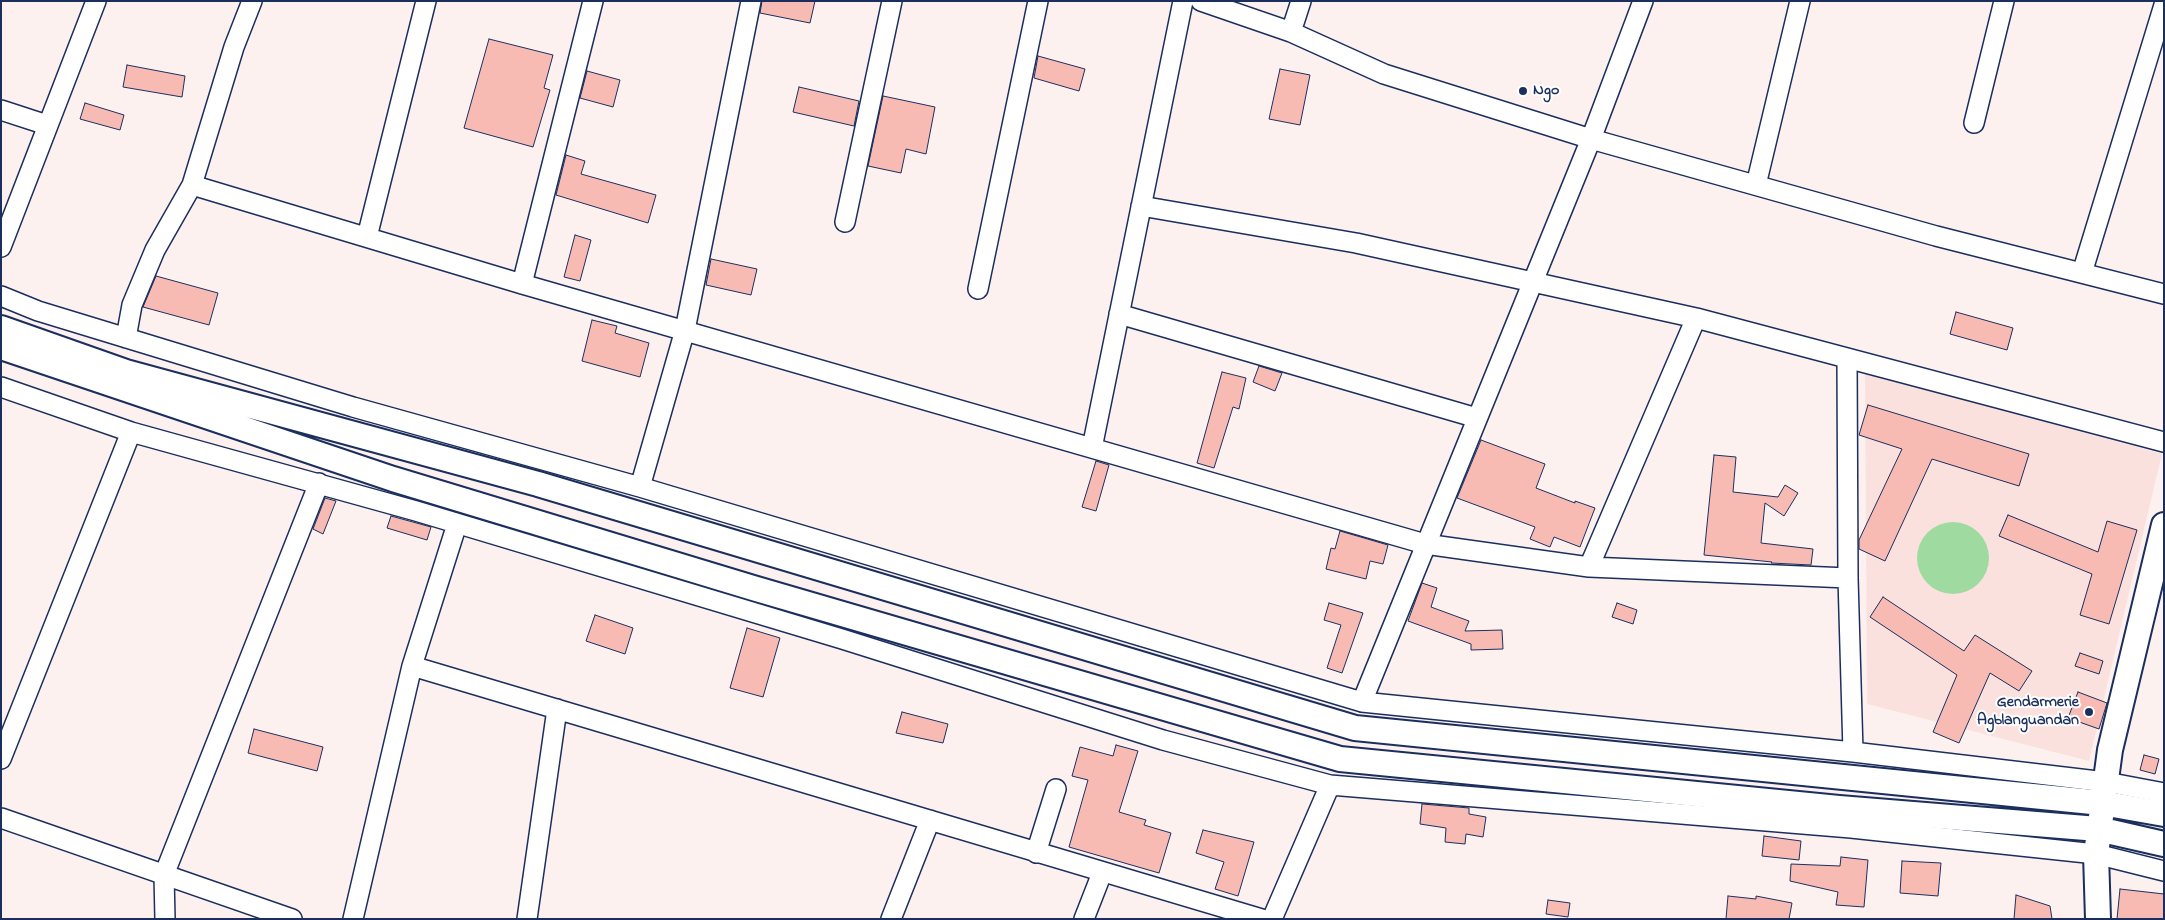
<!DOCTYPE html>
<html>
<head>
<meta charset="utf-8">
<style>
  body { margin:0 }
  #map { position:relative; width:2165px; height:920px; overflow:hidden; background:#fdf1f0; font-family:"Indie Flower",sans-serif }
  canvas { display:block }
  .frame { position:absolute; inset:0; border:2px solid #1b2f5e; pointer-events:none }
</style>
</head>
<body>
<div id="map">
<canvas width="2165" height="920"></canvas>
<div class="frame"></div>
</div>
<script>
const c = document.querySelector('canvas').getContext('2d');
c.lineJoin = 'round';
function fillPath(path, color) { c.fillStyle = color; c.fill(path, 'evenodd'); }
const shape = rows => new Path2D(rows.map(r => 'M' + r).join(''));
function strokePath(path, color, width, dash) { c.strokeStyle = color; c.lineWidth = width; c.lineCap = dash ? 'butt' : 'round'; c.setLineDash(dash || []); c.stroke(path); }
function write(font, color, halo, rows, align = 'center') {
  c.font = font + ' "Indie Flower",sans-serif'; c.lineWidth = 4; c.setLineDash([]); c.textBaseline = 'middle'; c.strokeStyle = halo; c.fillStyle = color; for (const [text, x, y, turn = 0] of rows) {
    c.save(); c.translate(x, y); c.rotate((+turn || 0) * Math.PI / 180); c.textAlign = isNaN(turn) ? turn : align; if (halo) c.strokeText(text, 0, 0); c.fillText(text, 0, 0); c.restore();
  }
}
fillPath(shape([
  [1865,372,2162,454,2089,761,1867,704]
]), '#fbe1de');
fillPath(shape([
  '1917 558a36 36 0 1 1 72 0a36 36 0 1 1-72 0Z'
]), '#9fdba1');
const building = shape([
  [762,1,815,1,810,23,760,13,762,1],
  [489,39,553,55,544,88,550,90,533,147,464,128,489,39],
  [1038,56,1085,69,1079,91,1034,78,1038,56],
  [127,65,185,76,182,97,123,87,127,65],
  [1280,69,1310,75,1300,125,1269,119,1280,69],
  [587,71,620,80,613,107,580,98,587,71],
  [799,87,859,101,854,126,793,112,799,87],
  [883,96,935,107,926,154,906,149,901,173,868,166,883,96],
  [85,103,124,115,120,130,80,119,85,103],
  [566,155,585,161,581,174,656,195,648,223,556,195,566,155],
  [575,235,591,240,580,281,564,277,575,235],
  [711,259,757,269,751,295,706,285,711,259],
  [156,276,218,293,209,325,143,307,156,276],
  [1956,312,2013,328,2007,350,1950,334,1956,312],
  [592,320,617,326,615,333,649,343,640,377,582,361,592,320],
  [1259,366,1282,373,1275,391,1253,382,1259,366],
  [1222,372,1246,378,1239,409,1233,407,1214,468,1197,463,1222,372],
  [1868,405,2029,454,2019,486,1932,459,1885,561,1859,549,1859,540,1902,449,1859,435,1868,405],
  [1481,440,1545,464,1536,488,1575,503,1575,501,1595,508,1580,547,1554,537,1550,547,1530,539,1535,527,1457,498,1481,440],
  [1714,455,1736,457,1733,492,1778,497,1785,485,1798,493,1784,516,1765,503,1761,543,1813,549,1811,565,1771,563,1772,562,1704,555,1714,455],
  [1096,461,1109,465,1096,511,1082,507,1096,461],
  [325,498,336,501,323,534,313,529,325,498],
  [2008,515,2098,552,2107,521,2137,530,2109,624,2080,615,2092,574,1999,536,2008,515],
  [391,516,431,527,427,540,387,528,391,516],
  [1340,531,1388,545,1383,564,1370,561,1366,579,1326,569,1331,548,1335,549,1340,531],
  [1422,583,1437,588,1431,607,1469,621,1465,631,1502,630,1503,649,1471,650,1471,644,1408,621,1422,583],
  [1883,597,1964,651,1975,635,2032,671,2019,691,1990,673,1959,743,1933,732,1957,675,1870,617,1883,597],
  [1329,603,1363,613,1342,673,1327,668,1341,625,1324,620,1329,603],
  [1617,603,1637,610,1633,624,1612,617,1617,603],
  [595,615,633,628,625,654,586,641,595,615],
  [747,628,780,638,763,697,730,688,747,628],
  [2080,653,2103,661,2099,674,2075,666,2080,653],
  [2078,692,2107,703,2099,729,2068,718,2078,692],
  [902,712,948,724,943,743,896,733,902,712],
  [254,729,323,747,317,771,248,753,254,729],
  [1116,745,1138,751,1119,812,1146,820,1144,825,1171,833,1159,873,1069,847,1088,780,1072,776,1080,747,1113,756,1116,745],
  [2144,755,2159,759,2155,774,2140,770,2144,755],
  [1422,804,1469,808,1469,814,1486,817,1483,837,1466,834,1465,844,1445,842,1446,828,1420,824,1422,804],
  [1203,830,1254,842,1238,896,1215,889,1224,862,1196,853,1203,830],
  [1764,836,1801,841,1799,860,1762,856,1764,836],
  [1841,857,1868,860,1864,907,1836,905,1838,892,1790,881,1791,864,1840,866,1841,857],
  [1902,861,1941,863,1938,896,1900,893,1902,861],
  [2120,889,2164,894,2164,919,2117,919,2120,889],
  [2016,895,2050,906,2052,919,2014,919,2016,895],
  [1728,896,1756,899,1756,896,1792,903,1789,919,1726,919,1728,896],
  [1548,900,1570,903,1568,917,1546,914,1548,900]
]);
fillPath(building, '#f7bbb4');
strokePath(building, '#1b2f5e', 1);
const minor = shape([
  [1201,1,1291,32,1384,74,1591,139,1936,236,2164,294],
  [1291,32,1301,1],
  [1,110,47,125],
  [1974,123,2004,1],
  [192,185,522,284,1425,544,1589,567,1848,578],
  [1756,185,1800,1],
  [1141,206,1356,243,1696,318,2164,442],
  [845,222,892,1],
  [367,237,426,1],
  [1,247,96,1],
  [2082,273,2164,5],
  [522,284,593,1],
  [978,289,1038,1],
  [1,296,38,311,353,407,640,487,1362,702,1853,752,2106,782,2164,793],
  [1119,314,1477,418],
  [126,338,132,305,155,250,192,185,234,47,252,1],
  [1847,358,1848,578,1853,752],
  [1,387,131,432,416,511,842,639,1163,740,1330,785,1851,828,2096,854,2164,871],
  [1092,448,1183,1],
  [640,487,685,330,751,1],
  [1589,567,1696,318],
  [412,666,1262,919],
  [1362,702,1591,139,1643,1],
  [1,759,131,432],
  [1,818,292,919],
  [1036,853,1056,789],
  [165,919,164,875,319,483],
  [353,919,412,666,457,524],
  [527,919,557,709],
  [891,919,930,820],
  [1084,919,1102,873],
  [1272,919,1330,785]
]);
const tertiary = shape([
  [1,328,126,372,538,484,1355,728,2102,803,2164,814],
  [1,347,393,479,753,588,1340,759,1839,808,2098,829,2164,844],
  [2098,919,2096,854,2110,750,2164,525]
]);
strokePath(minor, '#1b2f5e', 22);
strokePath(tertiary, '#1b2f5e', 28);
strokePath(minor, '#fff', 19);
strokePath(tertiary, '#fff', 24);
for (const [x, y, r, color] of [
  [1523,91,5,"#1b2f5e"],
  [2089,712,5,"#1b2f5e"]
]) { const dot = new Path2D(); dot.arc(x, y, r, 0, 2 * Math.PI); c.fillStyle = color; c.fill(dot); strokePath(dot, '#fff', 2); }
write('bold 16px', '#1b2f5e', '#fff', [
  ["Ngo",1533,91],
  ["Gendarmerie",2079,703,"right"],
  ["Agblanguandan",2079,721,"right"]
], 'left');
</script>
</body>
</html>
